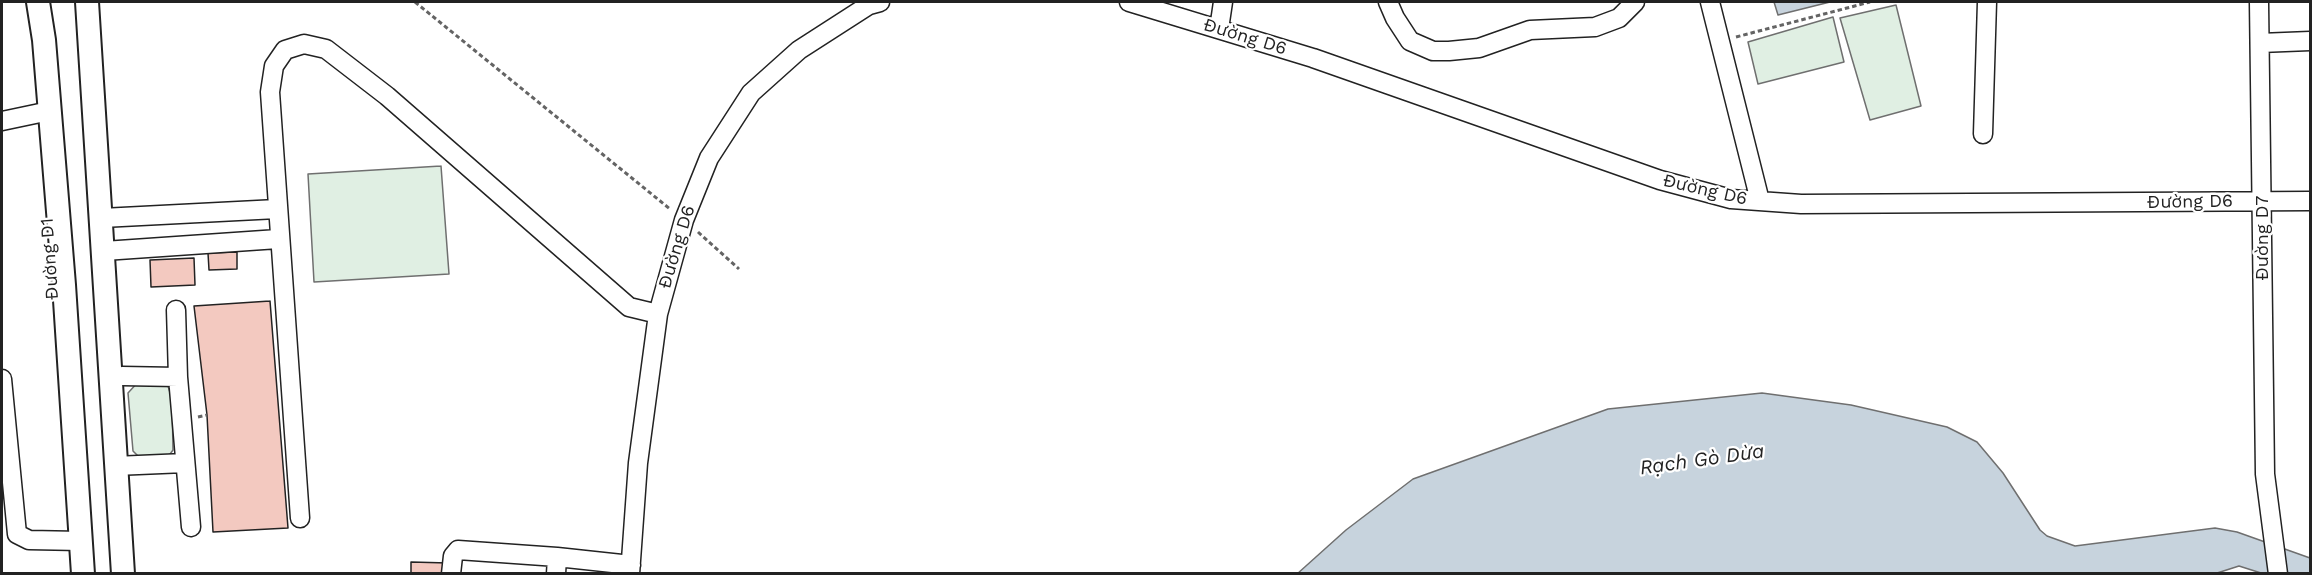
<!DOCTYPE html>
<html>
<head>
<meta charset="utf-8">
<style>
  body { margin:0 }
  #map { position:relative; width:2312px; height:575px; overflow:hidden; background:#fff; font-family:"Work Sans",sans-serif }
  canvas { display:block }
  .frame { position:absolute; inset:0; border:3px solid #222; pointer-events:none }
</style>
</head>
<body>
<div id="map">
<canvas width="2312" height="575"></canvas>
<div class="frame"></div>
</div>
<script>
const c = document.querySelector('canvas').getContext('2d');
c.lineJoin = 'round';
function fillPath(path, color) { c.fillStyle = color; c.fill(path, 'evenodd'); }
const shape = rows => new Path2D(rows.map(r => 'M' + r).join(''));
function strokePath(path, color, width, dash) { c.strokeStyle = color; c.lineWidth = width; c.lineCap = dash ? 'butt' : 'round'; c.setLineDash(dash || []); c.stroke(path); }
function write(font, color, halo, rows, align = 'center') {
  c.font = font + ' "Work Sans",sans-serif'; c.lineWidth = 4.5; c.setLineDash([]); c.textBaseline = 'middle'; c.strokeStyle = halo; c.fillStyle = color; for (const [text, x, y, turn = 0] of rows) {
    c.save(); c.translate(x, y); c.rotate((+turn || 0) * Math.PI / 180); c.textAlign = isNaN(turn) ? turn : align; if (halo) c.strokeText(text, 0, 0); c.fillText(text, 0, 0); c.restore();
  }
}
const green = shape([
  [1896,5,1921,106,1870,120,1840,18,1896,5],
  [1833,17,1844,62,1758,84,1748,42,1833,17],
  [441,166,449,274,314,282,308,174,441,166],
  [139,381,152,381,168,386,172,399,173,450,168,457,139,457,133,451,128,393,139,381]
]);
fillPath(green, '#e0efe3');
strokePath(green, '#6f6f6f', 1.5);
const water = shape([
  [1774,2,1830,2,1778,15,1774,2],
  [1762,393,1851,405,1947,427,1977,442,2003,473,2040,530,2047,536,2075,546,2215,528,2237,532,2310,558,2310,574,2261,573,2239,566,2214,574,1297,574,1346,530,1413,479,1608,409,1762,393]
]);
fillPath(water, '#c7d3dd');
strokePath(water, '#6f6f6f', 1.5);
const building = shape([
  [237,252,237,269,209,270,208,253,237,252],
  [194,258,195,285,151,287,150,260,194,258],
  [270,301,288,528,213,532,207,415,194,306,270,301],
  [411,562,448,563,448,574,411,574,411,562]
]);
fillPath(building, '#f3c9c0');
strokePath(building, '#222', 1.5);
const minor = shape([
  [1129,2,1313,58,1660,180,1731,199,1801,204,2310,201],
  [1388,2,1395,18,1410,41,1433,51,1449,51,1479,48,1530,30,1595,27,1619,18,1635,2],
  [1710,2,1760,201],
  [2259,2,2265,474,2278,574],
  [1219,29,1223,2],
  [2260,43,2310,41],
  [2,121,40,113],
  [1983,134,1987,2],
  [102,218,277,209],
  [104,251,278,239],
  [176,310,178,377,191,527],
  [122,376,178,377],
  [2,379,17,534,29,540,81,541],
  [115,466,185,463],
  [300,518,270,92,274,66,285,50,304,44,326,49,387,96,629,307,658,314],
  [451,574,453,556,458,550,557,557],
  [556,574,557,557,631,565],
  [630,574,638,463,658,314,684,220,709,158,751,93,799,50,869,5,880,2]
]);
const major = shape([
  [38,2,44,40,64,285,83,574],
  [87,2,123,574]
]);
strokePath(minor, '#222', 21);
strokePath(major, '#222', 26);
strokePath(shape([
  [415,2,670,209],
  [1736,37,1870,2],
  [698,232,739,269],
  [198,417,207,415]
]), '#646464', 3, [4.5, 3]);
strokePath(minor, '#fff', 18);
strokePath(major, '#fff', 22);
write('18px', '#222', '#fff', [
  ["Đường D6",1245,37,17],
  ["Đường D6",1705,190,13],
  ["Đường D6",2190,202,-1],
  ["Đường D7",2263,238,-90],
  ["Đường D6",677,247,-73],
  ["Đường D1",50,259,-94]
]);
write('italic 20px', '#222', '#fff', [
  ["Rạch Gò Dừa",1702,460,-8]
]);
</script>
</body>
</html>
